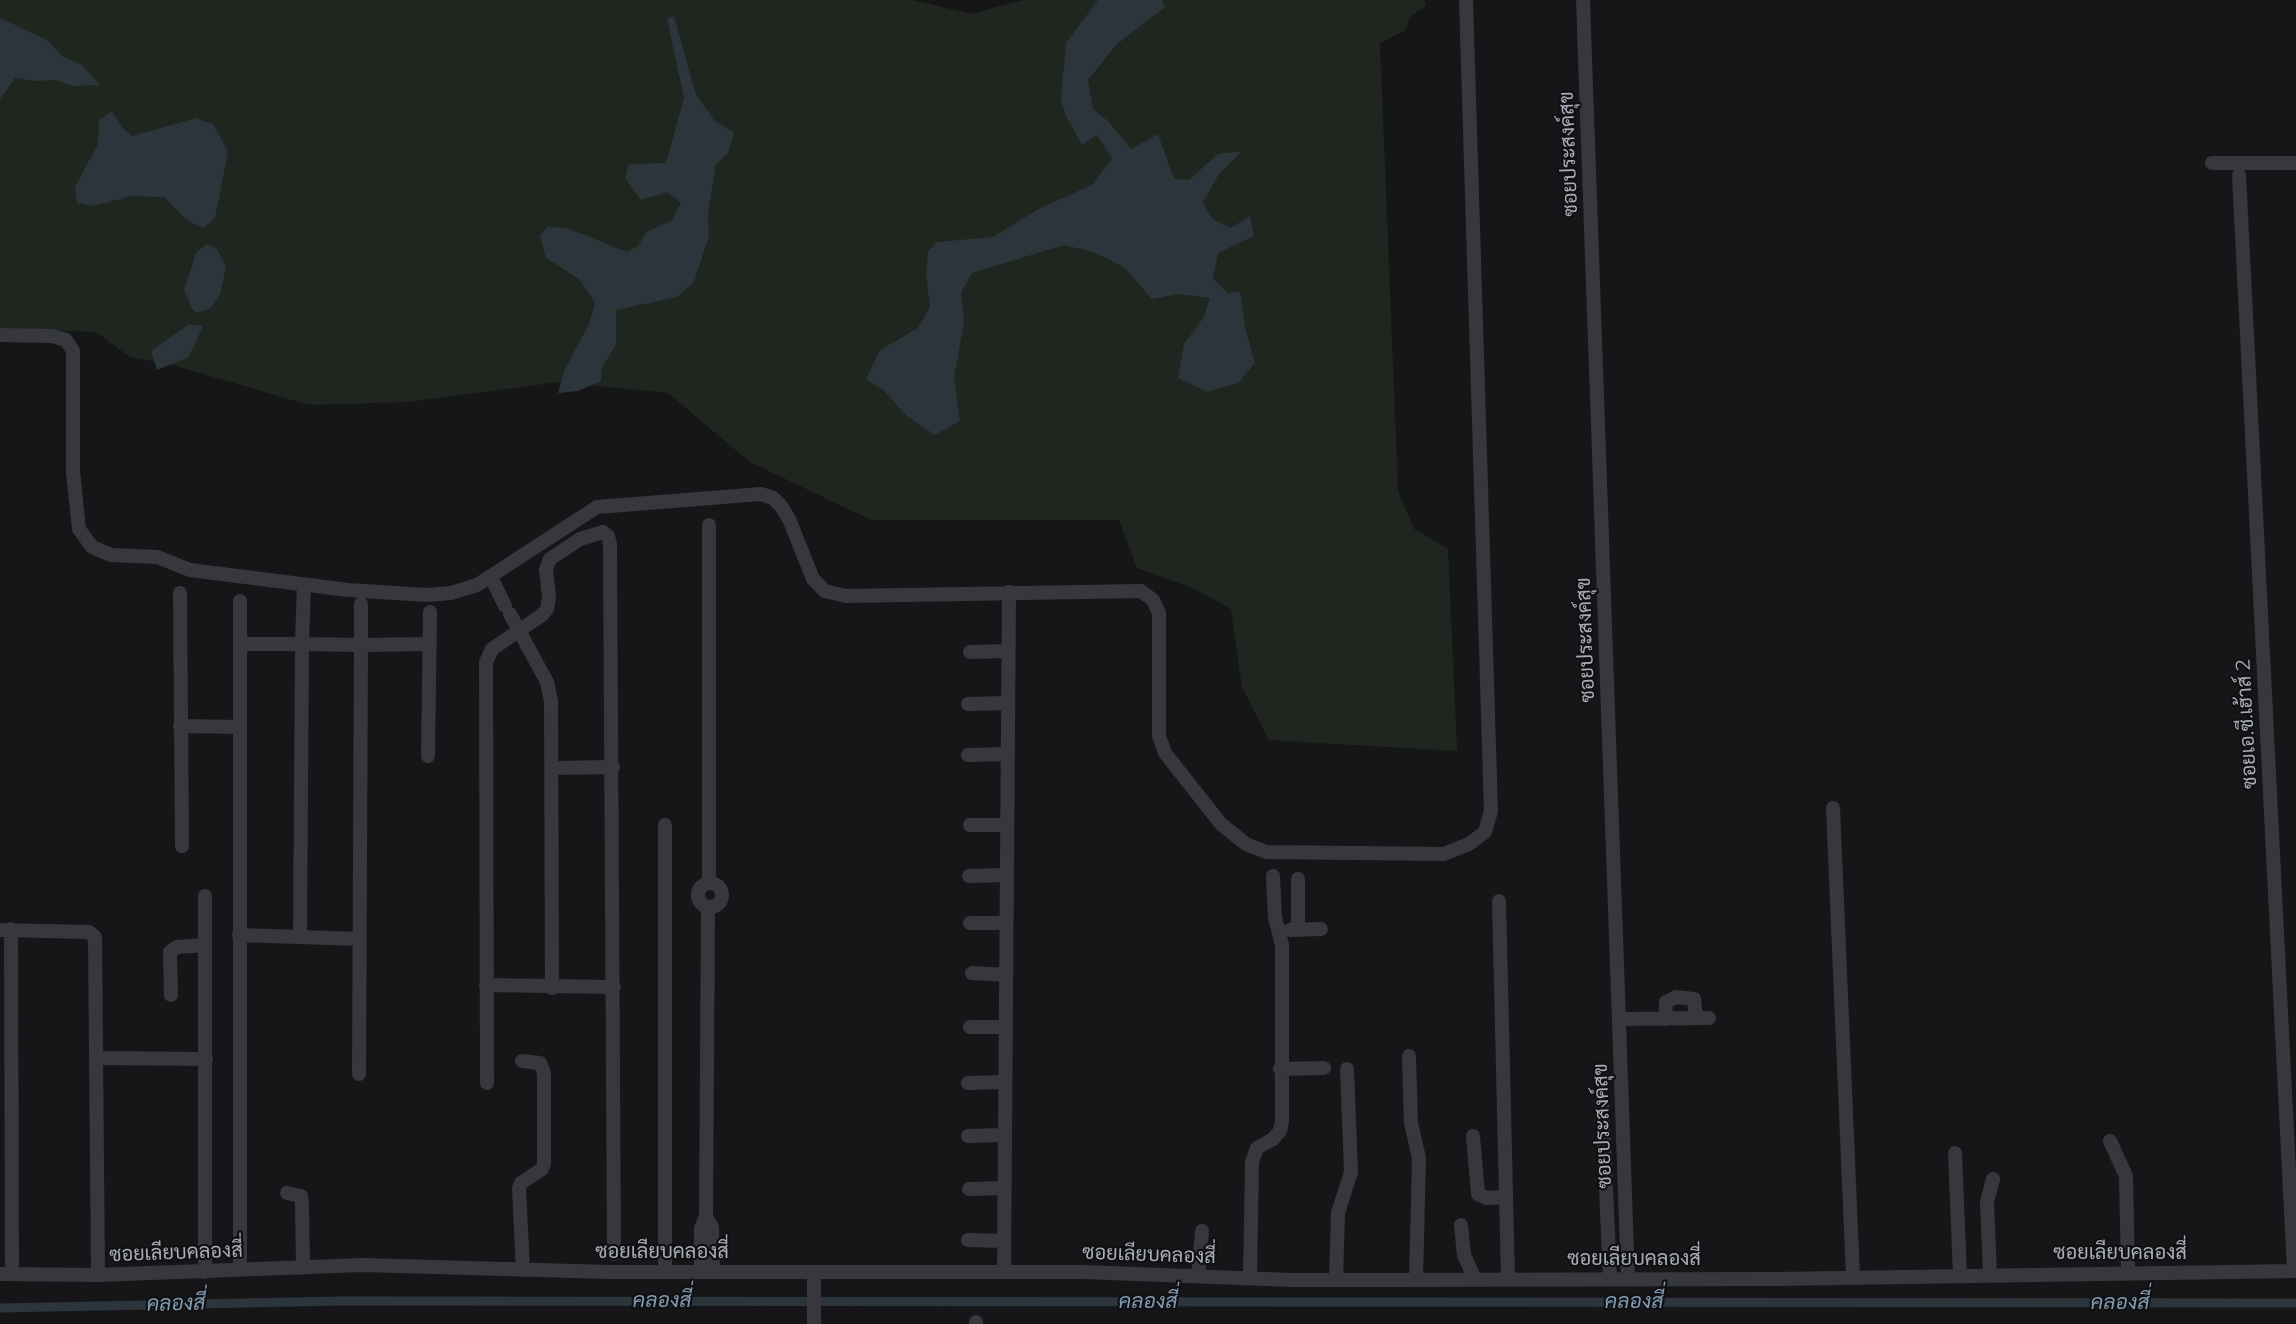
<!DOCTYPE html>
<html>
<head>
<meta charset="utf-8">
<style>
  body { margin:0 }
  canvas { display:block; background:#161618 }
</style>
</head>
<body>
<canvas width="2296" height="1324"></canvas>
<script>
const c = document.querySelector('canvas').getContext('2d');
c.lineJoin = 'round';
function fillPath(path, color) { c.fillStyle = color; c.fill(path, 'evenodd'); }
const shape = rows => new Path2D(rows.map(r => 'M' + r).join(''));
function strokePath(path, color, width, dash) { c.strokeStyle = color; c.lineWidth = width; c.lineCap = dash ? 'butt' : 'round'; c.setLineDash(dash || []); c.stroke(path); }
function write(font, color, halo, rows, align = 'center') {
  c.font = font + ' Montserrat,Sarabun,sans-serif'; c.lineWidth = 4.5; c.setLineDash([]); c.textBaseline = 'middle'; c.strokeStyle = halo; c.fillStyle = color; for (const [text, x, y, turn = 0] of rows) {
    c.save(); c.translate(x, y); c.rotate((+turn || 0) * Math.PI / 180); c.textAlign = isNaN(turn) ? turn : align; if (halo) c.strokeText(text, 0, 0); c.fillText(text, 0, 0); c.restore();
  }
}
fillPath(shape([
  [0,0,913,0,971,14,1023,0,1425,0,1426,5,1409,18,1406,30,1380,43,1398,491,1414,529,1448,549,1457,751,1269,740,1242,687,1231,609,1195,589,1137,568,1119,520,871,520,750,462,668,393,559,382,408,402,309,405,173,365,130,357,96,332,0,328]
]), '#1e261f');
fillPath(shape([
  [1098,0,1162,0,1165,7,1116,45,1088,80,1093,109,1108,121,1131,149,1158,134,1174,179,1189,180,1218,154,1242,151,1219,174,1203,202,1212,219,1231,228,1250,216,1254,236,1218,253,1213,279,1228,293,1240,291,1245,327,1255,363,1238,383,1208,392,1178,378,1184,344,1204,317,1210,298,1178,294,1152,299,1124,267,1093,252,1064,245,972,273,961,293,964,323,954,378,960,421,935,435,908,417,883,390,866,379,880,350,918,328,930,307,926,274,928,252,937,242,993,237,1040,208,1092,185,1112,158,1097,135,1082,145,1066,116,1061,99,1066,43],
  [674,16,695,92,714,120,734,133,728,153,716,164,708,214,709,236,694,282,677,297,616,310,616,344,601,370,601,381,578,391,558,393,565,369,589,324,595,303,579,279,546,258,540,236,547,227,567,228,627,252,638,246,647,232,672,220,681,203,667,192,641,200,625,178,629,164,666,163,684,98,667,19],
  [0,18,47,40,62,56,82,65,100,85,72,86,56,80,34,81,15,78,0,99],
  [112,111,123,128,132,136,196,118,214,125,228,152,215,218,204,228,188,221,164,197,131,196,94,206,77,203,75,187,98,144,99,120],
  [207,244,217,249,226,267,220,295,211,308,197,313,192,308,184,290,196,253],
  [189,324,203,326,189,357,157,370,151,351]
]), '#2c353c');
strokePath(shape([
  [0,1308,342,1301,2296,1303]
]), '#2c353c', 9);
strokePath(shape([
  [1583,0,1628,1278],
  [2212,163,2296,163],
  [2239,175,2294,1271],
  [0,335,52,336,66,340,73,351,73,472,79,529,92,547,111,555,157,557,190,570,348,590,427,595,451,593,477,585,597,507,761,494,773,498,781,506,789,519,813,579,825,591,846,596,1141,591,1153,600,1159,613,1159,736,1165,753,1221,824,1246,844,1266,852,1444,854,1469,844,1485,832,1491,811,1466,0],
  [491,577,505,606],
  [304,585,302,644,361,645,359,1074],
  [180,593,182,846],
  [361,604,361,645,430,644],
  [510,614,547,682,551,701,552,988],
  [240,644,302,644,300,937,359,939],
  [970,652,1008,651],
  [968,704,1008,703],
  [180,726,240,727],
  [968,755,1008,754],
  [428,756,430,612],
  [553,768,613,767],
  [1833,808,1853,1277],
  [665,825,665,1272],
  [970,825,1007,825],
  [969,876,1007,875],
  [709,882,709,525],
  '698 895a12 12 0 1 1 24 0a12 12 0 1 1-24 0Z',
  [205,896,205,1272],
  [1499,901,1508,1279],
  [970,923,1006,923],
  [11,929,12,1273],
  [0,930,89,932,95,937,98,1275],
  [1290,930,1321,929],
  [1298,930,1298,879],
  [239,935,300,937],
  [972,973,1006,975],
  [486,985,614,987],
  [171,995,170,952,177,947,205,945],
  [1619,1019,1709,1018],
  [1665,1019,1666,1002,1676,997,1694,999,1696,1018],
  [970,1027,1006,1027],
  [1409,1056,1411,1123,1419,1158,1416,1280],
  [98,1058,206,1059],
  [522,1061,540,1063,544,1073,544,1164,542,1169,521,1183,519,1188,523,1270],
  [1280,1069,1324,1068],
  [487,1083,486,662,492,649,542,615,547,609,549,597,546,569,550,559,580,539,603,532,608,536,610,544,614,1254],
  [968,1083,1005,1082],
  [1602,1100,1610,1278],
  [968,1136,1005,1135],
  [1473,1136,1478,1194,1487,1198,1506,1197],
  [2110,1141,2126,1176,2128,1273],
  [1955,1153,1960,1275],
  [969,1189,1004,1188],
  [287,1193,301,1196,302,1203,303,1268],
  [706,1217,708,907],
  [1461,1225,1464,1255,1475,1279],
  [968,1240,1004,1241],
  [240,1261,240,601],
  [701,1272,701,1228,706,1217,712,1227,713,1272],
  [1004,1272,1009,592],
  [0,1274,98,1275,362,1265,610,1272,1084,1272,1291,1280,1390,1280,1775,1279,2296,1271],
  [1990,1274,1987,1202,1993,1179],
  [1198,1276,1202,1231],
  [1250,1278,1252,1162,1257,1148,1273,1139,1280,1131,1282,1122,1282,945,1275,917,1273,876],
  [1336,1280,1338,1213,1351,1172,1347,1069],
  [814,1324,814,1272],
  [976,1324,976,1322]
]), '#37383d', 14);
write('20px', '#a8adb8', '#111113', [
  ["ซอยประสงค์สุข",1569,154,-92],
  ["ซอยประสงค์สุข",1586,640,-92],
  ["ซอยเอ.ซี.เฮ้าส์ 2",2247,724,-93],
  ["ซอยประสงค์สุข",1603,1126,-92],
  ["ซอยเลียบคลองสี่",662,1252],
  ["ซอยเลียบคลองสี่",176,1253,-2],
  ["ซอยเลียบคลองสี่",2120,1253],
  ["ซอยเลียบคลองสี่",1149,1255,2],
  ["ซอยเลียบคลองสี่",1634,1259]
]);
write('italic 21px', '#7f9bb3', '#111113', [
  ["คลองสี่",662,1301],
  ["คลองสี่",1148,1302],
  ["คลองสี่",1634,1302],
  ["คลองสี่",2120,1303],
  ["คลองสี่",176,1304,-1]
]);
</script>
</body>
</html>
